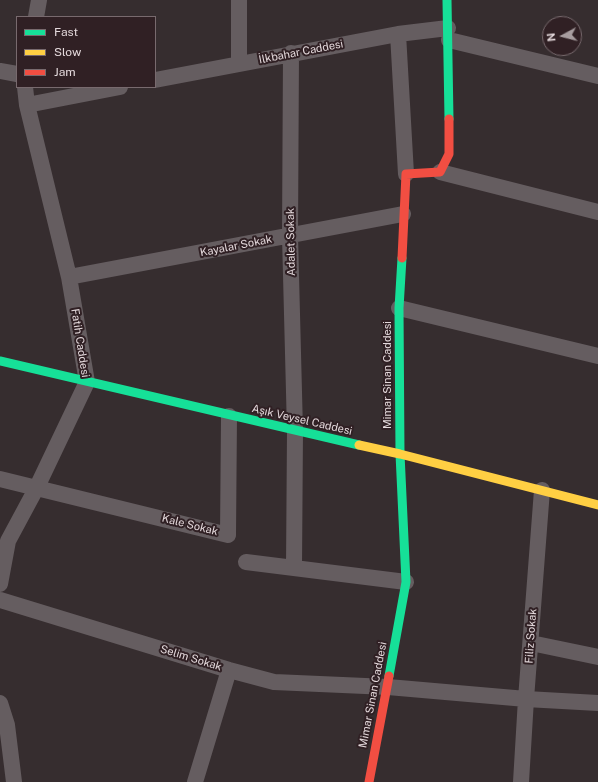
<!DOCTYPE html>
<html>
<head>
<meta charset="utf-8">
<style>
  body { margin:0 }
  #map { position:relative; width:598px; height:782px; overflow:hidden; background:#362d2f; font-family:"Public Sans",sans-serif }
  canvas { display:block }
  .legend { position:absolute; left:16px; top:16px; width:140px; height:72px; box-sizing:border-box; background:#302024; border:1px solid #786a6e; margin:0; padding:5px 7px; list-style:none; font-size:12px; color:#e4d9dc }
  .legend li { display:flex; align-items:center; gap:8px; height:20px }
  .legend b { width:20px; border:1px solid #786a6e }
  .north { position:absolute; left:542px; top:16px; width:40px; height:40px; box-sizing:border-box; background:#302024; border:1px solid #786a6e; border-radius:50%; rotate:263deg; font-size:11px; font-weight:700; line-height:16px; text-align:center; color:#e4d9dc }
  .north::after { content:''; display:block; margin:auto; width:14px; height:18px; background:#a79d9f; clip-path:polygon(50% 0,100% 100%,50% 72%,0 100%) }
</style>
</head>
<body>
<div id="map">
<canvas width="598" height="782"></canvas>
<ul class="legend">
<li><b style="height:5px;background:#16e098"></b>Fast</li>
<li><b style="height:5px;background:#ffcf43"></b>Slow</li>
<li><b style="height:5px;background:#f24e42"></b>Jam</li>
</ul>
<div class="north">N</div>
</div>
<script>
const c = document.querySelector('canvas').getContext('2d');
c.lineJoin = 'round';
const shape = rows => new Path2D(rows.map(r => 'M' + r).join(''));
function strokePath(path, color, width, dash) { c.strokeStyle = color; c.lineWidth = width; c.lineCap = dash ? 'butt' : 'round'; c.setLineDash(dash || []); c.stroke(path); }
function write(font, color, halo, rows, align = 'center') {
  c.font = font + ' "Public Sans",sans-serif'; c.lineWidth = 4; c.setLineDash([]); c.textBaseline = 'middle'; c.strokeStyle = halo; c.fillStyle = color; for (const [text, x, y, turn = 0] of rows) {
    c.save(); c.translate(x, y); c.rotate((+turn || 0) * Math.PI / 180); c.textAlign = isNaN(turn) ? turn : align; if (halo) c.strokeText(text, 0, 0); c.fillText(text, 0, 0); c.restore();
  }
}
strokePath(shape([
  [239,0,239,63],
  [36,17,39,0],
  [398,34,406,174],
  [449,40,598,76],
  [291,53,290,236,295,431,294,567],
  [0,71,17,74],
  [155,80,398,34,448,28],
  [27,105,120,87],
  [440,172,598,212],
  [69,277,403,214],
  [399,308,598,356],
  [0,479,228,535,229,416],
  [246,562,406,582],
  [0,584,8,541,37,487,87,382,69,277,27,105,25,87],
  [0,600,229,670,274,682,388,687,526,699,598,703],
  [531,643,598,657],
  [0,703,7,725,14,782],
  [195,782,229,670],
  [521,782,526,699,542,490]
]), '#655d60', 16);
strokePath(shape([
  [447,0,449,119],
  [0,361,359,445],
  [389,676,406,582,400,454,399,308,402,258]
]), '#16e098', 9);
strokePath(shape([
  [359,445,400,454,598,505]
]), '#ffcf43', 9);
strokePath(shape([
  [402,258,406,174,440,172,449,154,449,119],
  [369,782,389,676]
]), '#f24e42', 9);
write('11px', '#e4d9dc', '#302024', [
  ["İlkbahar Caddesi",301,52,-11],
  ["Adalet Sokak",291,242,-91],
  ["Kayalar Sokak",236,246,-11],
  ["Fatih Caddesi",80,343,81],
  ["Mimar Sinan Caddesi",388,375,-90],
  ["Aşık Veysel Caddesi",302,420,13],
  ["Kale Sokak",190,525,14],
  ["Filiz Sokak",531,636,-86],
  ["Selim Sokak",191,658,17],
  ["Mimar Sinan Caddesi",373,695,-79]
]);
</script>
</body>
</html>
